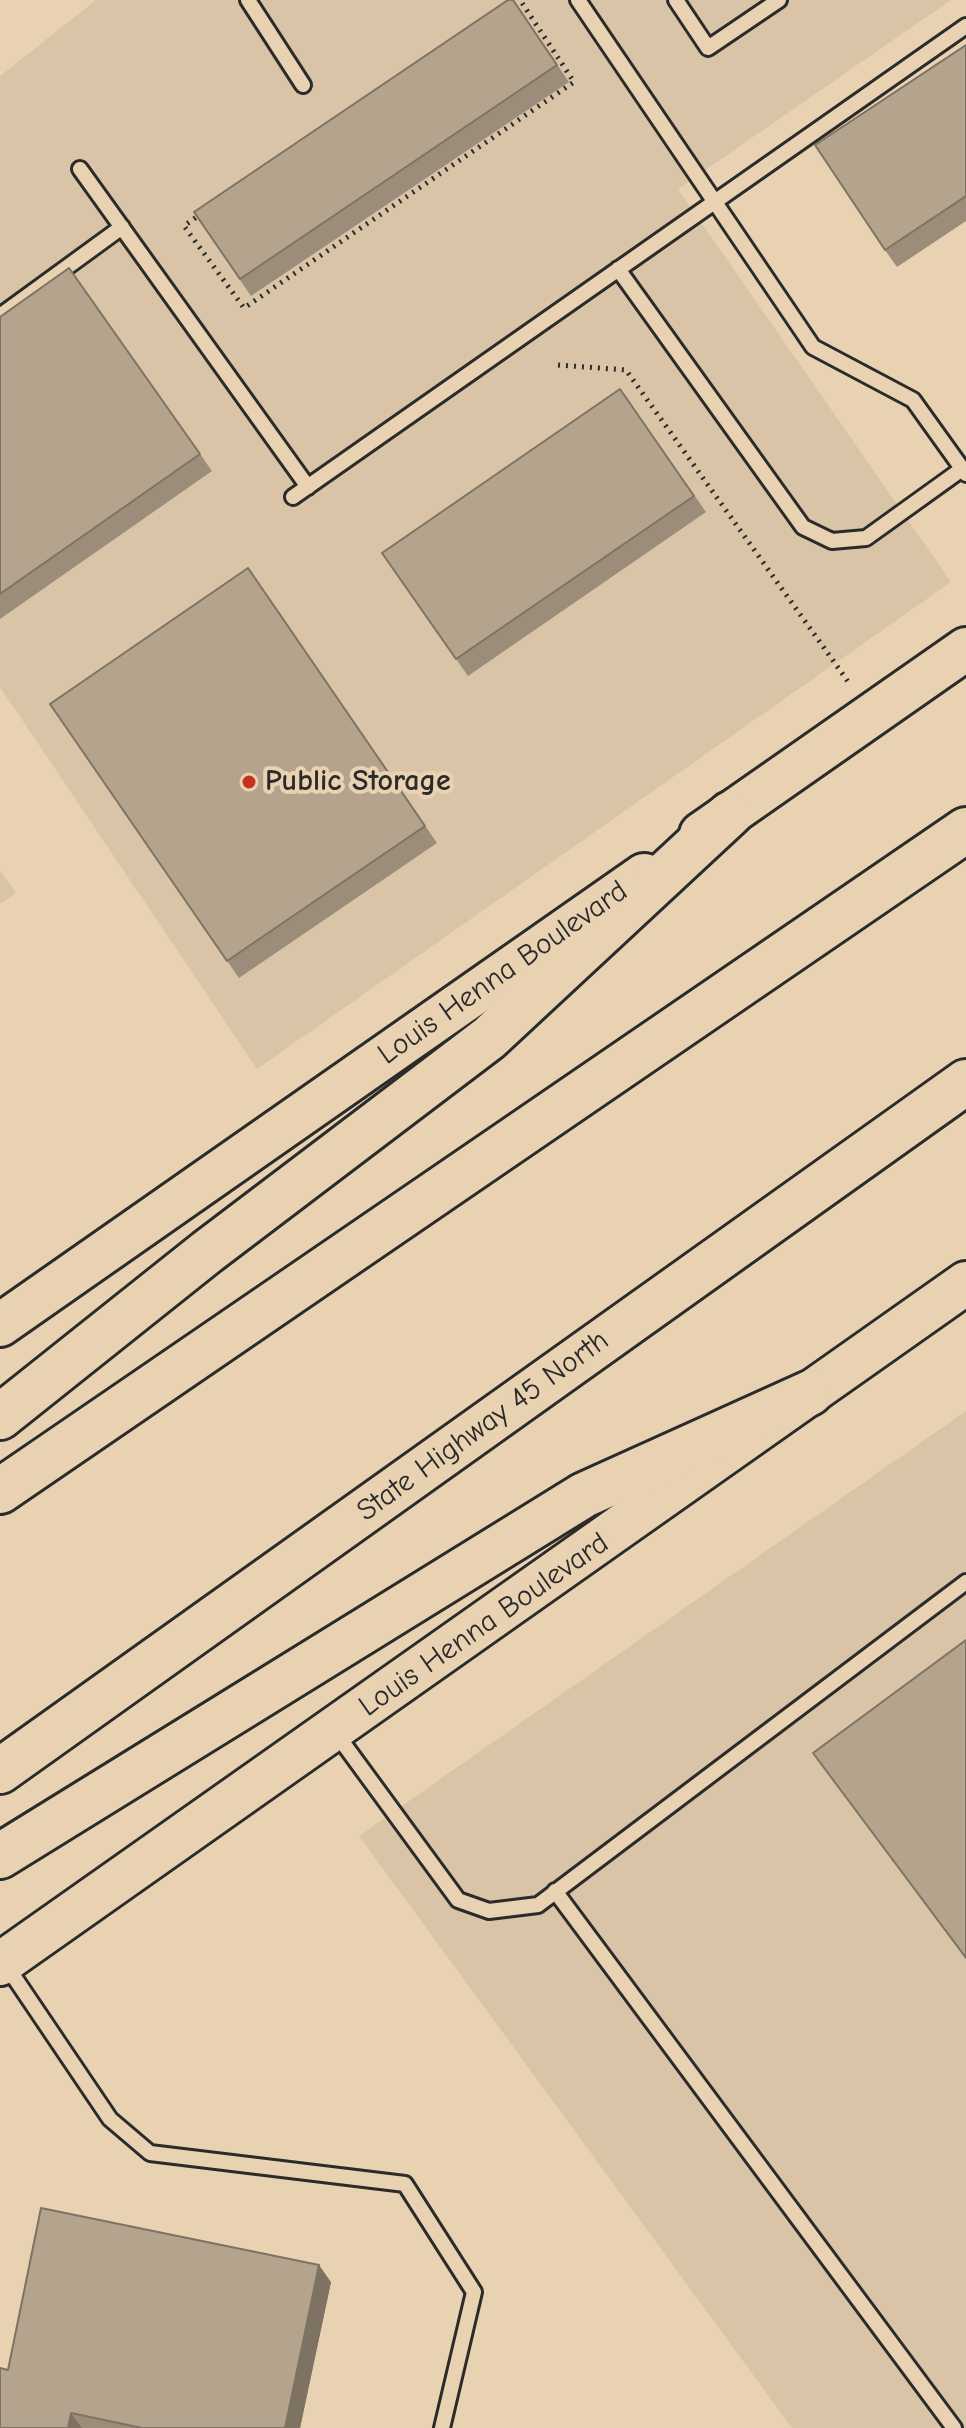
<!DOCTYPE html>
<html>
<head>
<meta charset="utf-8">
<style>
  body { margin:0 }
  canvas { display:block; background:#e9d2b2 }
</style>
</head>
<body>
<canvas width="966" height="2428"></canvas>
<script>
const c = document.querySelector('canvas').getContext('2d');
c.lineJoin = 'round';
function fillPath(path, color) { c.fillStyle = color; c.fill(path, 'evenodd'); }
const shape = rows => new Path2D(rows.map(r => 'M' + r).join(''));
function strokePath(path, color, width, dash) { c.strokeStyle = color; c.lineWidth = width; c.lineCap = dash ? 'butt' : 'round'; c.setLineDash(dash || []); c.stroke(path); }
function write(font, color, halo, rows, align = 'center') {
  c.font = font + ' "Comic Neue",sans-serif'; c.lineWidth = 8; c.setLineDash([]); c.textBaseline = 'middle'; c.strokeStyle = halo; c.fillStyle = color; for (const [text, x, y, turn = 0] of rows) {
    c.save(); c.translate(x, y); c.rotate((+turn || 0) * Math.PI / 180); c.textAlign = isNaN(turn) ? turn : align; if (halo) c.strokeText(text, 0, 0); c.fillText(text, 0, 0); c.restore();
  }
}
fillPath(shape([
  [96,0,951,0,678,189,951,582,257,1069,0,687,0,76],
  [0,870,16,893,0,904],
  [966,1411,966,2428,792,2428,359,1836]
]), '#d9c4a7');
const lane = shape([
  [248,0,303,85],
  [578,0,813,347,913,400,966,474],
  [676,0,708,48,779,0],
  [80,169,308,487],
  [618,269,803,527,832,541,866,538,962,469],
  [0,316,122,227],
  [293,497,966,26],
  [335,1732,458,1900,489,1911,538,1905,966,1582],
  [555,1891,954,2428],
  [6,1965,110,2119,150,2153,405,2184,474,2292,442,2428]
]);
const secondary = shape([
  [701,834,966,649],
  [0,1325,644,875],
  [0,1964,966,1283]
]);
const highway = shape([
  [0,1417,207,1252,489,1038,730,814],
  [0,1491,966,830],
  [0,1771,966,1082],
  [0,1856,584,1495,810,1393]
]);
strokePath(lane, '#2b2b2b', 20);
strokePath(secondary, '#2b2b2b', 48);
strokePath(highway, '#2b2b2b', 50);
strokePath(shape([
  [202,213,184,226,244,308,574,82,520,0],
  [558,365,626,370,849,683]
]), '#2b2b2b', 5, [2, 6]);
strokePath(lane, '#e9d2b2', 14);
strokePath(secondary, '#e9d2b2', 42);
strokePath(highway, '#e9d2b2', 44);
fillPath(shape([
  [513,0,569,82,251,296,194,212],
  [966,45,966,221,897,267,885,250],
  [69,268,212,471,0,619,0,317],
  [620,389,706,512,468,676,382,553],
  [248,568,437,843,239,978,50,704],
  [331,2282,300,2428,0,2428,8,2370]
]), '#9b8d79');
fillPath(shape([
  [319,2265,331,2282,300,2428,285,2428],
  [71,2413,82,2428,68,2428]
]), '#7e7363');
const building = shape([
  [508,0,513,0,557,65,240,279,194,212,508,0],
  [966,45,966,196,885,250,815,145,966,45],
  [69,268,200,454,0,594,0,317,69,268],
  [620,389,694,496,456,659,382,553,620,389],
  [248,568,425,826,227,961,50,704,248,568],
  [966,1640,966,1958,813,1753,966,1640],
  [41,2208,319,2265,285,2428,142,2428,71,2413,68,2428,0,2428,0,2368,8,2370,41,2208]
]);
fillPath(building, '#b4a48d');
strokePath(building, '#7e7363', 2);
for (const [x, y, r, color] of [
  [249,782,8,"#c8321e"]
]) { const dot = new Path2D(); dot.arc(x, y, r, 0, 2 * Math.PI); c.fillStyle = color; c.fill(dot); strokePath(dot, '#e9d2b2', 3); }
write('bold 30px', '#2b2b2b', '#e9d2b2', [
  ["Public Storage",265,782]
], 'left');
write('30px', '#2b2b2b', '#e9d2b2', [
  ["Louis Henna Boulevard",503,973,-35],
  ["State Highway 45 North",483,1426,-36],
  ["Louis Henna Boulevard",484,1625,-35]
]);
</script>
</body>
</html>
